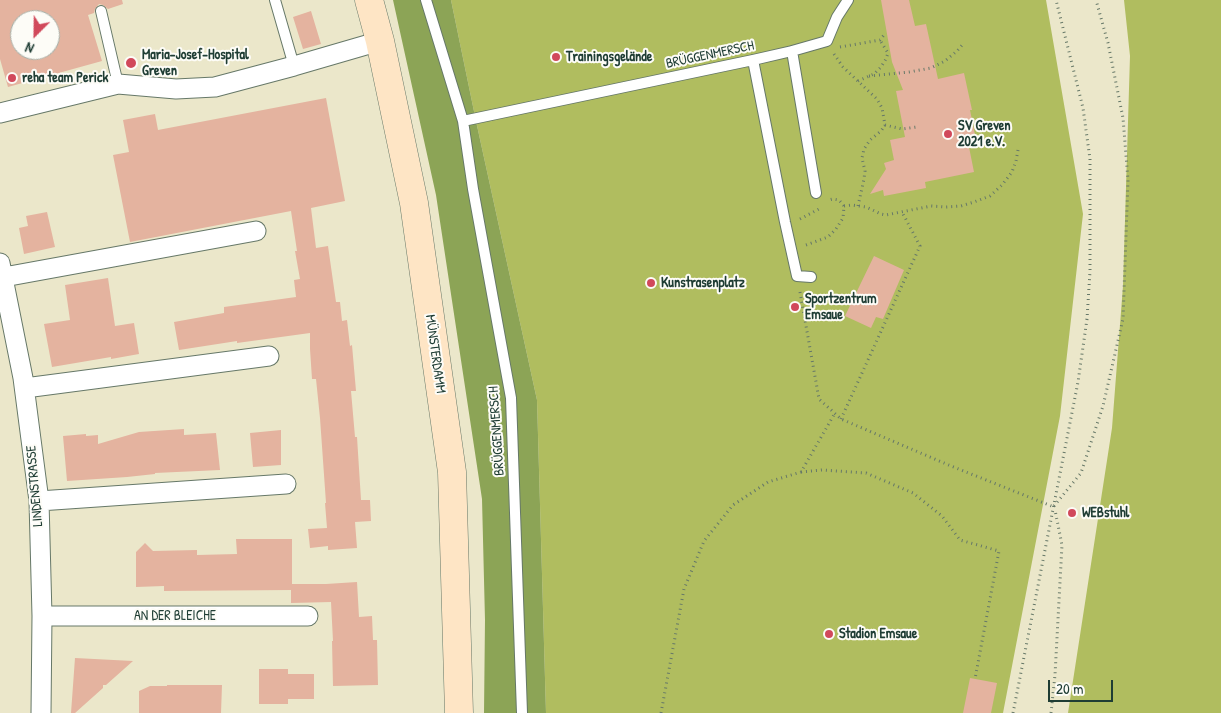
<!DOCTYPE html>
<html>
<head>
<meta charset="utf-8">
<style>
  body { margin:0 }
  #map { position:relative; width:1221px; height:713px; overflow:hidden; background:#ebe7ca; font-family:"Patrick Hand",sans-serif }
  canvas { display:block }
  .north { position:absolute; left:10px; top:10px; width:50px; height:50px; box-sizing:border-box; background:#fdfcf7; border:1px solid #a4b0a9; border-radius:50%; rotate:203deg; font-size:14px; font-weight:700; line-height:20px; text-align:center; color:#1f3d34 }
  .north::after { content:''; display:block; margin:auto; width:18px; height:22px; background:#d1495b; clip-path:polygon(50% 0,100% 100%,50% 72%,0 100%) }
  .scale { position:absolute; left:1048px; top:680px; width:65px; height:22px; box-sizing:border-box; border:2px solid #1f3d34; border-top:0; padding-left:6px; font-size:15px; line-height:18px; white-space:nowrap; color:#1f3d34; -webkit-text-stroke:4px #fdfcf7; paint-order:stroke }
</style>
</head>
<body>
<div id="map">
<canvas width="1221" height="713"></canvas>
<div class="north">N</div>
<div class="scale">20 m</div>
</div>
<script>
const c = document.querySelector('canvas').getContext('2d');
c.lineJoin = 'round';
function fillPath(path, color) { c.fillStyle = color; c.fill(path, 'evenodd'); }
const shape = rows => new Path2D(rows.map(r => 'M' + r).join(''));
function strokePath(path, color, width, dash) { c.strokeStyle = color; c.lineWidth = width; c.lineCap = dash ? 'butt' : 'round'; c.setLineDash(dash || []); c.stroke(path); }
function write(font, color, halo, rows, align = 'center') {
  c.font = font + ' "Patrick Hand",sans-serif'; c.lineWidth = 4; c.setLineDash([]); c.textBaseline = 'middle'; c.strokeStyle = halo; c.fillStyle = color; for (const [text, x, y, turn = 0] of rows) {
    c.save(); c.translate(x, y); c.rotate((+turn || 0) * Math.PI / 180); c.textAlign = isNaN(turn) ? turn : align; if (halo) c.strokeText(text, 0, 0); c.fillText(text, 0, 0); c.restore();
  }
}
fillPath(shape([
  [451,0,1046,0,1083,214,1060,416,1003,713,546,713,537,400,476,121],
  [1124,0,1221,0,1221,713,1068,713,1112,428,1123,286,1130,56]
]), '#b0bd5f');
fillPath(shape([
  [393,0,451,0,476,121,537,400,546,713,484,713,485,620,482,499,436,195]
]), '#8ca456');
fillPath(shape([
  [0,0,122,0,123,4,108,9,103,5,99,4,95,9,94,13,88,15,102,61,8,87,0,59],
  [20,20,50,20,50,50,20,50],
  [881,0,909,0,915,26,926,24,938,79,964,73,972,110,970,110,977,145,969,147,974,172,925,182,926,188,884,196,883,190,870,194,886,169,884,163,894,160,890,140,905,137,896,91,903,90,892,62],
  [311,11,321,44,303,49,293,17],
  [326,98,345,201,311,208,316,248,328,246,336,302,340,302,342,321,347,320,350,346,352,345,356,391,351,391,355,437,357,437,361,500,370,500,371,521,355,522,357,548,328,550,328,546,310,548,308,529,327,528,325,503,326,503,320,418,316,379,312,379,310,349,310,333,237,343,237,341,179,350,174,322,224,313,224,307,296,297,294,280,300,279,295,251,297,251,291,211,130,242,113,155,129,152,123,120,155,114,158,130],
  [47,212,55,247,24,254,19,228,28,226,26,216],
  [874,256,904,270,883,319,876,317,871,328,845,316],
  [108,278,115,326,134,323,139,354,111,359,111,357,52,367,44,324,70,320,65,285],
  [184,429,184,435,216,433,220,470,155,473,155,474,127,477,67,481,63,436,86,434,86,436,98,435,98,444,139,432],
  [281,430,281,465,253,467,250,433],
  [236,539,292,539,292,584,326,584,357,582,359,617,372,616,373,640,377,640,378,685,333,686,332,641,333,641,331,602,291,603,291,590,164,591,164,586,136,587,136,552,145,543,153,551,197,550,197,555,237,554],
  [75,658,133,661,106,685,103,685,103,688,75,713,71,713],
  [259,669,288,669,288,674,314,674,314,699,288,699,288,704,259,704],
  [970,678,997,683,991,713,963,713],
  [167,685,222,685,221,713,139,713,139,691,150,686,167,686]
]), '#e4b39f');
const service = shape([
  [275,0,294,66],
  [426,0,463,121,473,189,511,398,522,713],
  [101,11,118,84],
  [792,51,816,193],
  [753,60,785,222,797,276,811,277],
  [463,121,753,60,792,51,827,41,837,17,848,0]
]);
const minor = shape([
  [0,113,118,84,176,89,215,87,294,66,380,41],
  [0,263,23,378,39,501,42,616,41,713],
  [4,277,256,231],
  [25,388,269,356],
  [39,501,286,484],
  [42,616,308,616]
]);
const secondary = shape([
  [369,0,380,41,414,203,452,472,459,713]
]);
strokePath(service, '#667868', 12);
strokePath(minor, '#667868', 21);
strokePath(secondary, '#667868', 29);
strokePath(shape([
  [840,47,880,40,884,35],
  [834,54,843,67,877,99,882,108,885,125,902,129,917,127],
  [869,76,909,72,931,68,945,61,957,51,964,43],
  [858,81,874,74,881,67,886,59,888,53,880,40],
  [844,206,852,205,866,207,881,214,886,215,931,206,946,207,961,206,974,202,990,196,1002,185,1012,172,1016,161,1018,150],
  [858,206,864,179,865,171,862,158,864,149,870,140,881,131,885,125],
  [800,219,819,209],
  [806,245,828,237,836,229,843,218,844,206,839,200,833,199,829,200],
  [800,292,819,399,841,419,951,466,1054,507],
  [841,419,920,246,902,212],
  [801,472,822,470,866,473,913,493,942,516,960,540,999,551,975,679],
  [1054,506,1081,473,1103,406,1123,319,1128,180,1123,118,1108,43,1096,0],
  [661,713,684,589,704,541,733,505,768,482,801,472,835,413],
  [1013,713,1078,382,1087,319,1090,271,1090,159,1083,108,1056,0],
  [1051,713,1055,675,1062,545,1055,510]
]), '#667868', 3, [1, 4]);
strokePath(service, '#fff', 10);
strokePath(minor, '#fff', 19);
strokePath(secondary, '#fee5c5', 28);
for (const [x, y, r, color] of [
  [556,57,5,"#d1495b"],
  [131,63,6,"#d1495b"],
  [12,78,5,"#d1495b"],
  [948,134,5,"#d1495b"],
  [651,283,5,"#d1495b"],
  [795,307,5,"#d1495b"],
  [1072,513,5,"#d1495b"],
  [829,634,5,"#d1495b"]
]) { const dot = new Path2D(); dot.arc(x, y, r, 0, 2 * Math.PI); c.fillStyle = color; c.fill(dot); strokePath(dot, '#fdfcf7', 2); }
write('bold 14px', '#1f3d34', '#fdfcf7', [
  ["Maria-Josef-Hospital",142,55],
  ["Greven",142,71],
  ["Trainingsgelände",566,57],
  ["reha team Perick",22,78],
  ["SV Greven",958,126],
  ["2021 e.V.",958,142],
  ["Kunstrasenplatz",661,283],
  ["Sportzentrum",805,299],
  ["Emsaue",805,315],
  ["WEBstuhl",1082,513],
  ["Stadion Emsaue",839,634]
], 'left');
write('14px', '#1f3d34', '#fdfcf7', [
  ["BRÜGGENMERSCH",710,55,-12],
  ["MÜNSTERDAMM",435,354,82],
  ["BRÜGGENMERSCH",497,431,-94],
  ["LINDENSTRASSE",35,486,-95],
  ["AN DER BLEICHE",175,616]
]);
</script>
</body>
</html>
